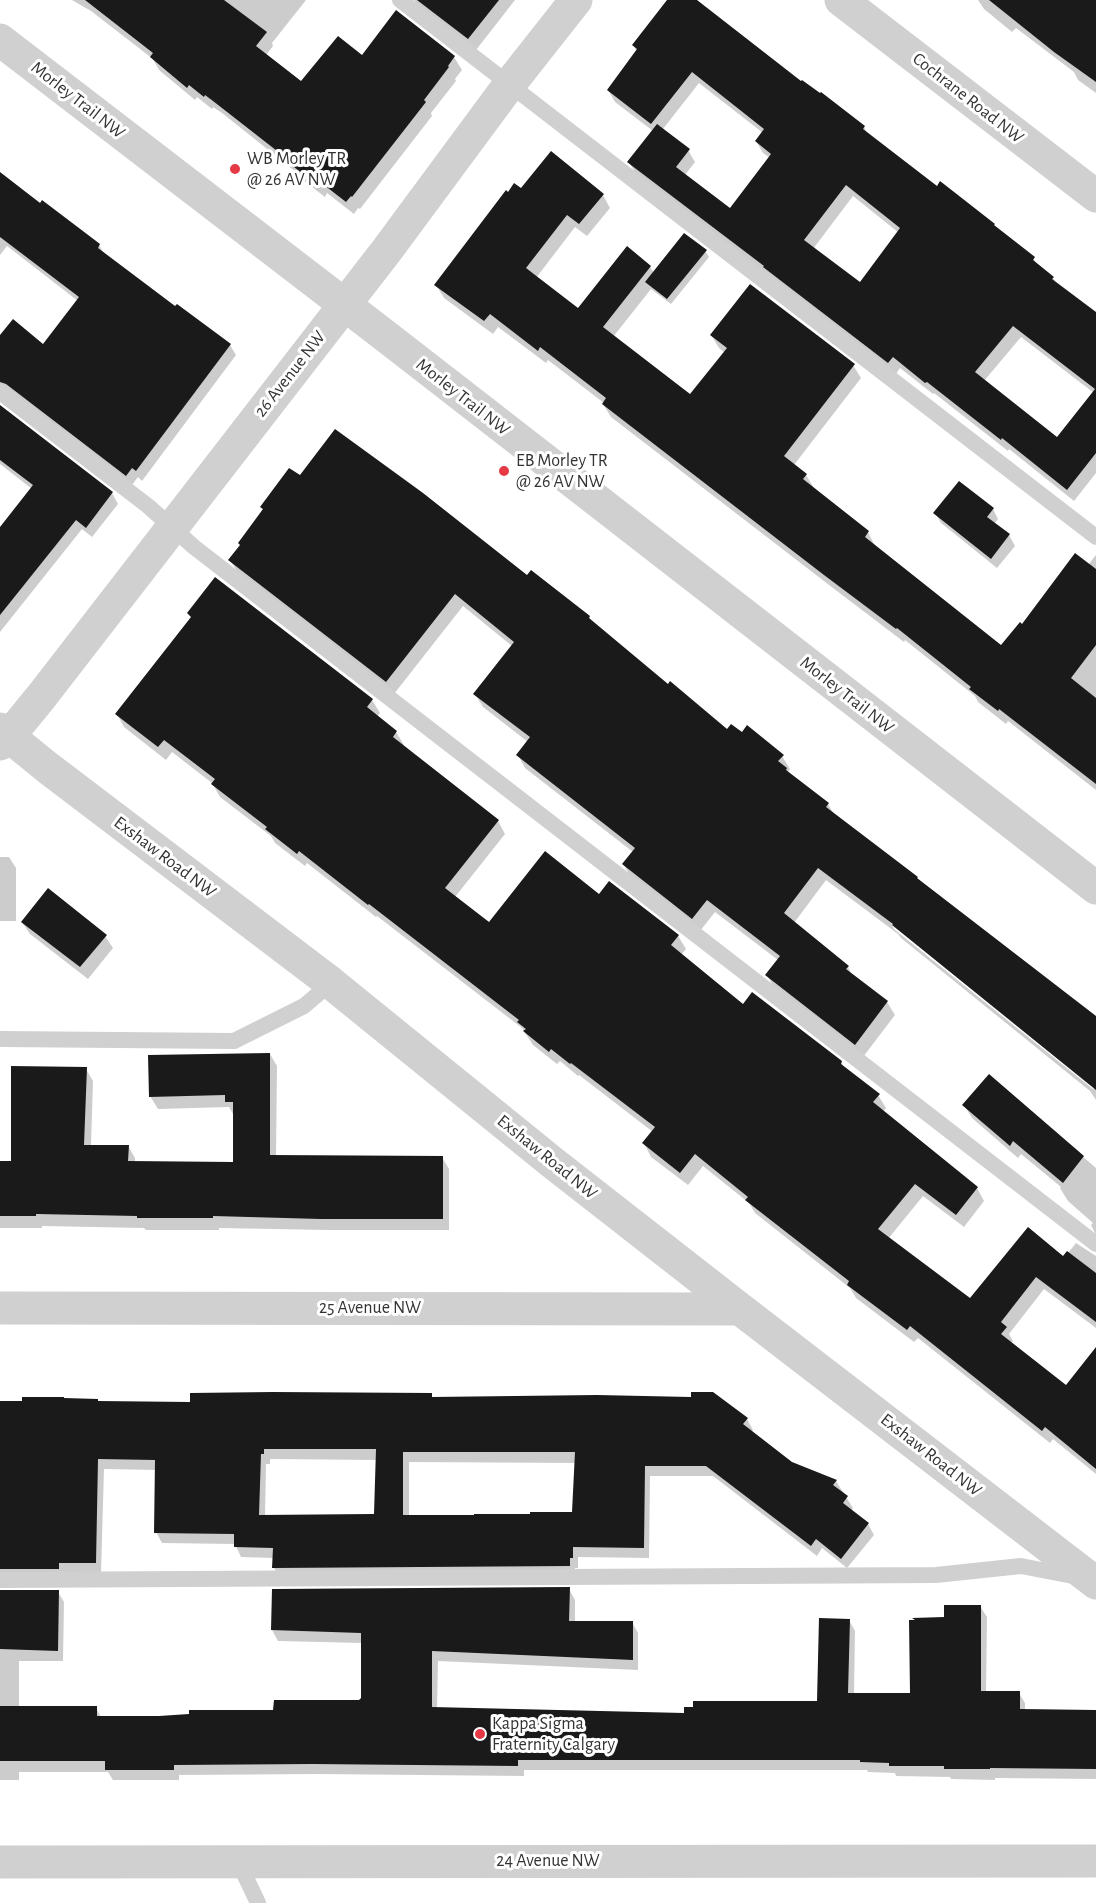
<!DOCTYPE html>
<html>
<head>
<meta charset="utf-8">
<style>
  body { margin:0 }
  canvas { display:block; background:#fff }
</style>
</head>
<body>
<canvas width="1096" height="1903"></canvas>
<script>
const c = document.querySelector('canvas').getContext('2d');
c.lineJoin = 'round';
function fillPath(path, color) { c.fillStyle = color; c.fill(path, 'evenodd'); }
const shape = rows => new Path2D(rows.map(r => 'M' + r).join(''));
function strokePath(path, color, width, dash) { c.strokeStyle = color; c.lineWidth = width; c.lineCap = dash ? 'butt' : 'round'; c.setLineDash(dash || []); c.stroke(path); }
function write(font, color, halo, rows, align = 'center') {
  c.font = font + ' "Alegreya Sans",sans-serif'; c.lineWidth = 6; c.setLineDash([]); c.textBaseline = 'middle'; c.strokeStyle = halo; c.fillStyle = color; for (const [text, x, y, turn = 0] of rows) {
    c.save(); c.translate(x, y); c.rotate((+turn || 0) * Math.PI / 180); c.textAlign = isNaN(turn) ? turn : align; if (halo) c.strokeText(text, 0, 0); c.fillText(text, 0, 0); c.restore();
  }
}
fillPath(shape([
  [72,0,306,0,272,43,273,46,266,55,302,83,362,57,396,12,454,57,462,70,455,79,456,81,431,113,432,116,360,209,358,208,354,214,327,193,325,197,303,180,301,176,222,113,213,107,212,109,197,97,195,100,159,70,153,59,91,11],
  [414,0,515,0,476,50,418,6],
  [669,0,695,0,802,83,864,127,868,135,1033,258,1038,266,1053,278,1056,283,1096,314,1096,473,1074,501,1009,449,1008,451,934,393,933,394,900,368,896,374,636,174,629,162,653,131,615,102,608,90,637,52,634,46],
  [699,83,763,133,756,141,763,153,770,158,730,211,685,175,695,162,688,150,663,129],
  [853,196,899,233,860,284,813,249],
  [1021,337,1094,393,1057,439,984,381],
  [978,0,1096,0,1096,93,1078,80,1074,72,1016,28,1012,32,984,9],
  [0,174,99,245,105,255,176,308,177,306,230,345,236,355,142,481,138,477,132,485,0,394,0,337,44,346,78,301,7,246,0,255],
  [521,190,603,195,610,208,587,236,575,227,536,278,578,310,650,267,654,273,705,251,709,257,671,304,651,289,613,337,690,396,725,353,719,348,711,335,853,365,861,378,794,465,806,475,814,488,868,532,875,546,1002,647,1088,565,1096,555,1096,790,1008,721,1006,724,978,702,975,696,905,640,904,642,833,588,611,417,603,404,604,403,548,360,546,363,498,327,493,334,444,298,436,285],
  [0,407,112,493,118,504,92,537,82,529,0,632,0,530,32,489,0,464],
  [300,477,527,577,589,617,593,624,668,686,728,731,782,756,790,769,788,772,828,804,835,816,917,878,920,883,1096,1018,1096,1100,1090,1091,901,938,898,934,826,880,794,923,848,967,852,975,887,1002,895,1015,863,1057,774,988,767,975,778,960,715,912,700,931,631,878,624,865,633,852,525,768,518,755,528,742,483,707,475,694,512,646,463,606,394,694,238,573,230,560,264,511,261,507],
  [891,923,1095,1087,1093,1089,894,929],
  [993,509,998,519,994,524,1009,535,1015,546,997,568,941,523,935,513],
  [189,614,372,700,380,713,377,717,396,732,404,745,402,747,498,821,505,834,455,897,489,924,600,896,678,936,686,949,681,955,743,1006,841,1062,845,1069,878,1095,886,1108,883,1112,977,1188,984,1201,964,1227,923,1196,888,1239,971,1300,1064,1258,1076,1243,1096,1256,1096,1328,1044,1289,1009,1334,1013,1341,1011,1344,1066,1387,1096,1349,1096,1474,1053,1439,1050,1443,918,1338,914,1342,856,1298,850,1288,755,1213,749,1203,703,1166,688,1185,651,1157,644,1143,653,1132,579,1075,578,1076,560,1061,557,1064,533,1045,522,1028,377,916,376,917,307,863,305,866,275,843,271,836,220,797,212,783,172,752,166,760,124,727,117,714,192,619],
  [0,857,9,857,16,868,16,921,0,921],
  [22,922,105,936,113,948,88,979,30,934],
  [270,1054,277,1066,276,1156,442,1157,449,1169,449,1230,329,1230,219,1228,219,1230,146,1230,144,1228,42,1226,42,1228,0,1228,0,1163,12,1163,86,1069,93,1081,91,1146,128,1146,135,1158,135,1163,234,1164,233,1114,229,1107,158,1109,150,1096],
  [989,1076,1096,1168,1096,1235,1091,1225,1093,1223,1068,1201,1060,1188,1061,1187,1021,1154,1018,1158,972,1118,964,1105],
  [431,1395,434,1399,747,1419,753,1430,751,1432,791,1463,836,1481,853,1508,851,1511,868,1524,874,1535,847,1568,822,1548,817,1556,713,1476,650,1476,649,1558,578,1557,578,1568,575,1568,575,1577,280,1578,274,1568,274,1558,241,1557,235,1544,162,1543,156,1532,157,1470,104,1469,101,1573,0,1582,0,1403,98,1400,99,1402,191,1403],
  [270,1459,377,1460,376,1515,265,1517,266,1464,270,1464],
  [409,1462,576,1463,574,1514,409,1517],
  [569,1589,575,1600,575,1622,632,1622,638,1633,638,1670,438,1661,437,1709,685,1715,818,1703,849,1620,855,1631,854,1694,912,1694,945,1618,980,1606,987,1617,986,1693,1019,1693,1025,1703,1025,1710,1096,1711,1096,1779,995,1778,995,1780,951,1779,950,1777,896,1776,895,1773,868,1772,867,1770,524,1770,524,1776,318,1774,179,1775,179,1780,113,1780,108,1772,19,1772,19,1780,0,1780,0,1592,58,1592,64,1602,63,1661,19,1661,19,1707,96,1708,101,1717,159,1717,275,1712,360,1702,362,1698,363,1643,278,1641,272,1630,273,1591]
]), '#0003');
fillPath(shape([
  [85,0,224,0,267,32,256,46,301,81,338,36,362,55,396,10,455,56,448,66,449,67,424,100,426,102,352,197,351,196,346,202,319,181,317,185,294,167,295,165,213,101,205,95,204,97,189,85,187,88,150,57,153,53],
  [417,0,499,0,468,39],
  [667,0,697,0,801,81,802,80,820,93,821,92,865,126,863,129,937,186,940,181,995,224,994,225,1035,257,1033,260,1054,277,1052,279,1096,312,1096,453,1067,490,1002,438,1001,440,927,382,925,383,893,357,888,363,763,267,764,266,627,162,657,124,690,149,676,167,730,208,771,154,755,141,764,129,692,72,651,124,607,90,637,49,632,45],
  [846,185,900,228,860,282,804,240],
  [1013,326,1095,389,1057,437,975,372],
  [989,0,1096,0,1096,82,1054,52],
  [551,151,604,194,579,224,567,215,526,268,578,308,627,246,651,266,603,327,690,394,727,348,710,335,750,284,855,364,784,456,807,474,803,479,869,531,865,537,1001,645,1020,622,1022,624,1075,553,1096,569,1096,645,1071,678,1096,698,1096,784,999,709,998,711,969,689,971,687,897,628,896,629,824,575,602,404,606,398,540,347,538,351,490,314,484,321,434,285,506,190,508,192,514,183,521,188],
  [0,172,40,203,42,200,100,244,98,248,175,306,177,304,231,344,136,471,132,468,126,476,6,384,0,382,0,335,13,319,43,344,79,297,0,237],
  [684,233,707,250,667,299,645,282],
  [0,405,113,492,86,528,76,520,0,615,0,527,33,485,0,460],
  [335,429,423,493,527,575,531,570,590,616,589,618,668,684,670,681,727,729,731,724,742,732,747,725,784,755,778,761,787,768,786,770,829,803,826,807,918,877,917,878,1096,1016,1096,1090,892,925,893,924,818,868,784,913,849,966,846,969,888,1001,855,1045,765,975,780,956,707,900,692,919,622,864,635,848,516,755,530,737,473,694,514,642,455,594,386,682,228,560,240,545,238,543,263,509,260,507,289,468,300,475],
  [959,481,994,508,987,517,1010,534,991,559,933,513],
  [215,577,373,699,367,707,397,731,393,737,499,820,445,888,489,922,545,851,599,894,609,881,679,935,671,945,743,1004,752,992,842,1061,841,1064,880,1094,873,1102,978,1187,956,1215,915,1184,878,1229,970,1298,1028,1227,1063,1256,1067,1251,1096,1273,1096,1322,1036,1277,1001,1322,1007,1327,1001,1334,1066,1385,1096,1347,1096,1469,1045,1427,1042,1431,910,1326,907,1330,847,1285,849,1281,745,1200,748,1197,695,1154,680,1173,642,1143,655,1127,571,1063,570,1064,551,1049,549,1052,523,1031,526,1029,517,1022,519,1020,369,904,368,905,299,851,297,854,265,829,267,827,211,784,215,779,164,740,158,747,115,714,191,617,187,613],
  [48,888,107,935,80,967,21,922],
  [270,1053,270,1155,443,1156,443,1219,321,1219,213,1216,213,1218,137,1218,137,1216,36,1214,36,1216,0,1216,0,1161,11,1161,11,1066,87,1067,84,1145,129,1145,128,1161,233,1162,233,1102,225,1102,225,1095,149,1097,148,1055],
  [989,1074,1084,1156,1063,1183,1013,1141,1010,1146,962,1105],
  [273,1392,432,1393,432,1397,597,1395,691,1397,691,1392,713,1392,748,1418,743,1424,792,1462,837,1480,833,1485,848,1496,843,1503,869,1523,841,1559,816,1539,811,1546,706,1466,645,1466,644,1548,573,1547,573,1558,570,1558,570,1566,272,1568,273,1548,234,1547,234,1534,154,1533,155,1460,98,1459,96,1563,59,1563,59,1569,0,1569,0,1401,22,1401,22,1397,64,1397,64,1398,98,1399,98,1401,190,1402,190,1393],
  [264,1449,376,1449,374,1514,259,1515,261,1454,264,1454],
  [403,1452,575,1452,572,1512,530,1512,530,1514,474,1514,474,1515,403,1515],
  [570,1587,569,1621,633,1621,633,1660,432,1651,432,1707,684,1713,684,1707,693,1707,693,1701,817,1701,819,1618,850,1619,848,1693,910,1693,909,1620,915,1620,912,1618,944,1617,944,1605,981,1605,981,1691,1020,1691,1020,1709,1096,1710,1096,1769,990,1768,990,1769,944,1769,944,1766,889,1766,889,1763,860,1762,860,1760,518,1760,518,1766,312,1764,174,1765,174,1770,105,1770,105,1761,0,1761,0,1706,97,1706,97,1716,159,1716,189,1714,189,1710,273,1710,274,1700,359,1700,361,1698,361,1633,271,1630,272,1589],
  [0,1590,59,1590,58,1651,0,1649]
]), '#1a1a1a');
strokePath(shape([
  [400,0,1096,537],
  [0,392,148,506,194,547,1096,1244],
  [0,1039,234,1041,304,1006,331,983],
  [0,1580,936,1575,1021,1566,1078,1577],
  [238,1861,258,1903]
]), '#d0d0d0', 16);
strokePath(shape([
  [841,0,1096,196],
  [0,729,48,768,331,983,553,1163,740,1309,1096,1583],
  [0,744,9,736,41,697,387,250,509,85,576,0],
  [0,1308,740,1309]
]), '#d0d0d0', 33);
strokePath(shape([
  [0,40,388,338,1096,888],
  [0,1862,1096,1861]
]), '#d0d0d0', 33);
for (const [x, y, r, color] of [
  [235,169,6,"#e63946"],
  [504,471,6,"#e63946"],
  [480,1734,6,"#e63946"]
]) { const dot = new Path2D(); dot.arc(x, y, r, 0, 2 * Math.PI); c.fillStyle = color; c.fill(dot); strokePath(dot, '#fff', 2); }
write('18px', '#333', '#fff', [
  ["Cochrane Road NW",968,98,38],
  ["Morley Trail NW",78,100,38],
  ["26 Avenue NW",290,374,-52],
  ["Morley Trail NW",463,397,38],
  ["Morley Trail NW",847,695,38],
  ["Exshaw Road NW",165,857,37],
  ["Exshaw Road NW",547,1157,39],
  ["25 Avenue NW",370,1308],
  ["Exshaw Road NW",931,1455,38],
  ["24 Avenue NW",548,1861]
]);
write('18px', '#333', '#fff', [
  ["WB Morley TR",247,159],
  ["@ 26 AV NW",247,180],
  ["EB Morley TR",516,461],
  ["@ 26 AV NW",516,482],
  ["Kappa Sigma",492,1724],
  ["Fraternity Calgary",492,1745]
], 'left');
</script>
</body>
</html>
